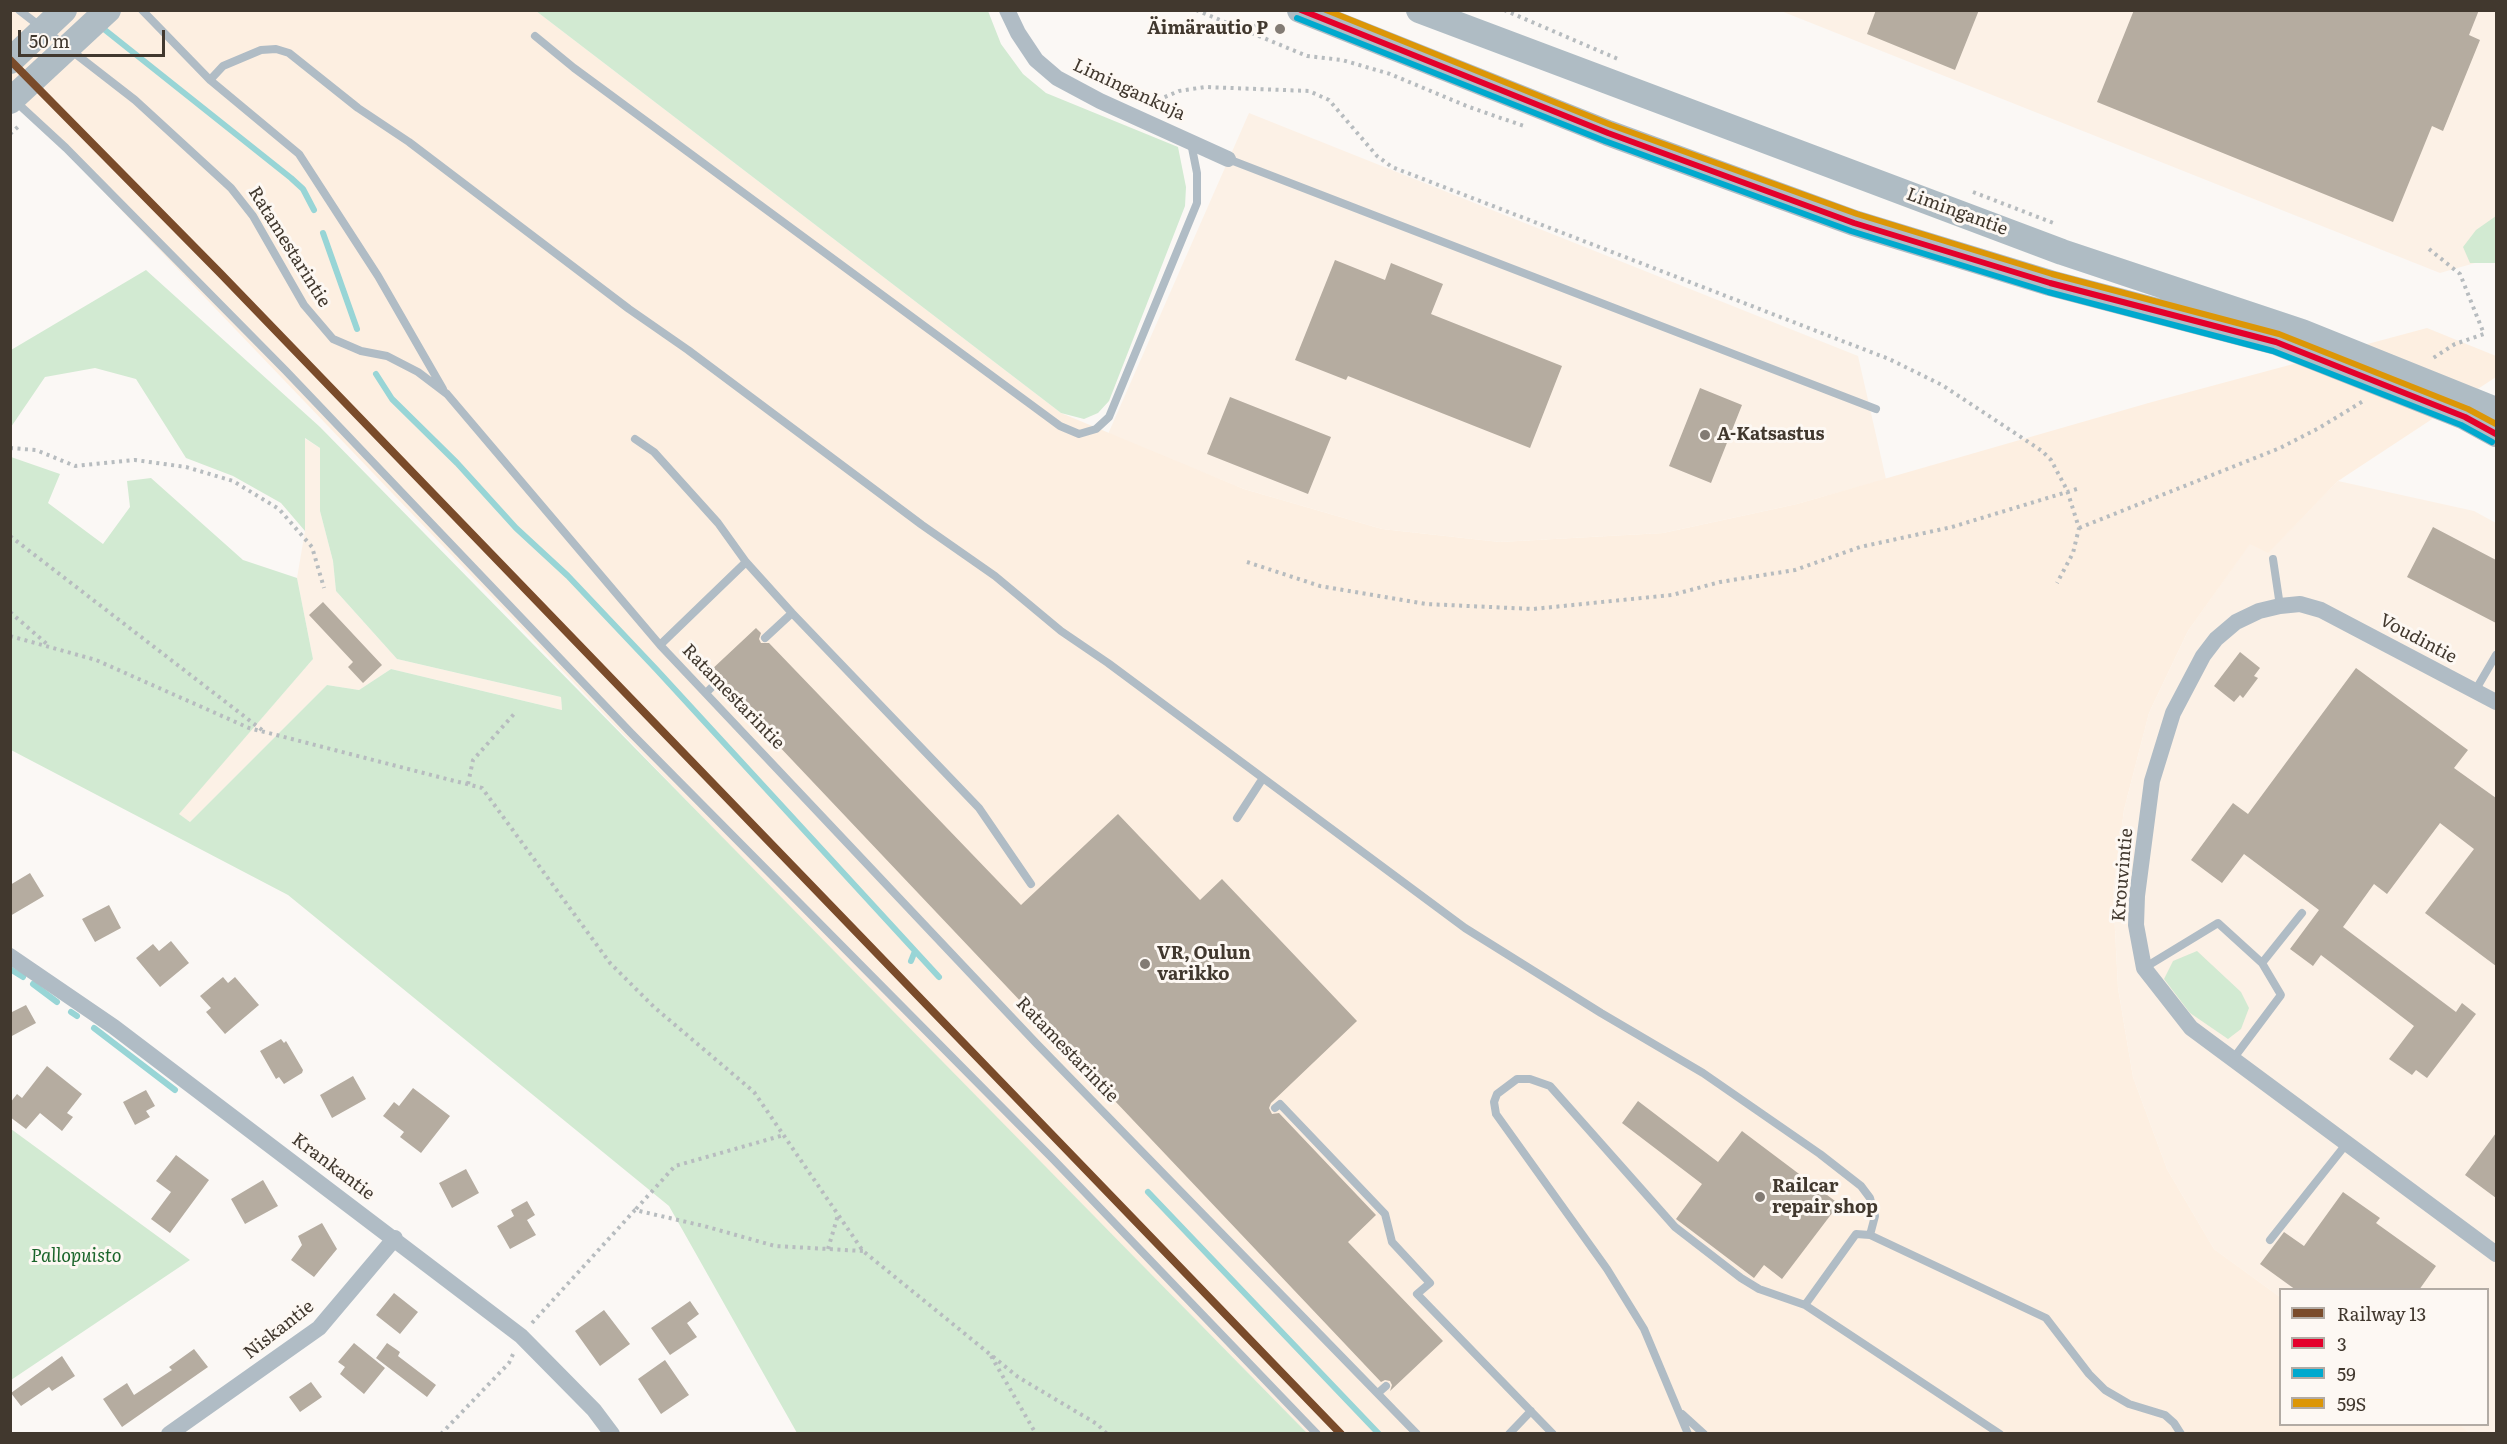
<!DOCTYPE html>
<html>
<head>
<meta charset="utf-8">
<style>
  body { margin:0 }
  #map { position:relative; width:2507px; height:1444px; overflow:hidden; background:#fbf8f5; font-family:Literata,serif }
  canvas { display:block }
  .frame { position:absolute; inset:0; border:12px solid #41382e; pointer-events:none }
  .legend { position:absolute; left:2279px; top:1288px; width:210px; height:138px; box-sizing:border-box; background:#fdf8f3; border:2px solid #b2aba4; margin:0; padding:8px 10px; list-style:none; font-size:18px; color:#41382e }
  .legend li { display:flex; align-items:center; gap:12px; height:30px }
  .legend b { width:30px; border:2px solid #b2aba4 }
  .scale { position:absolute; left:18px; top:30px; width:147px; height:27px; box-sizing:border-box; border:3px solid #41382e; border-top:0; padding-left:8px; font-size:18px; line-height:21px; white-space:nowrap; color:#41382e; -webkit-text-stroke:4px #fdf8f3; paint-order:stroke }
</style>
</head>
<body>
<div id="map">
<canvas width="2507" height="1444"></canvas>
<div class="frame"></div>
<ul class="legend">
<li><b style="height:8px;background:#7a4b2a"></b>Railway 13</li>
<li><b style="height:8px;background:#e4002b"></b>3</li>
<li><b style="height:8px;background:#00a9ce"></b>59</li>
<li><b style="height:8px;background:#dc9607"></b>59S</li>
</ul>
<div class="scale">50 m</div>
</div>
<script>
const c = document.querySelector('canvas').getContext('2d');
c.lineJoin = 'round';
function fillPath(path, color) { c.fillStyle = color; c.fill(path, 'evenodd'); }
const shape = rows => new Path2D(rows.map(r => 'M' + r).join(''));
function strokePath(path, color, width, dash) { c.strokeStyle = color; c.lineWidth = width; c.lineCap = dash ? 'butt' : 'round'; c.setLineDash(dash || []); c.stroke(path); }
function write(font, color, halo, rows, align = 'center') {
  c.font = font + ' Literata,serif'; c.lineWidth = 6; c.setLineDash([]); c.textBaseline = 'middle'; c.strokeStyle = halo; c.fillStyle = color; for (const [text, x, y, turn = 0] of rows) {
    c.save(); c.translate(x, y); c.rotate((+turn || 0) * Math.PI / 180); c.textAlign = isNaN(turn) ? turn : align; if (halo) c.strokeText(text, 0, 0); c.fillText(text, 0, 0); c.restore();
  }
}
fillPath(shape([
  [1781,11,2496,11,2496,257,2440,273],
  [1249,113,1858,356,1886,479,1797,504,1663,533,1500,542,1382,529,1244,489,1108,434],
  [304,438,320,448,320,511,333,561,336,591,397,659,561,697,562,710,391,669,359,690,327,685,190,822,178,814,313,659,297,578,305,531],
  [2338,481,2474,511,2496,523,2496,1433,2470,1433,2458,1425,2488,1424,2488,1290,2280,1290,2280,1297,2214,1249,2167,1169,2133,1077,2118,988,2113,891,2124,810,2149,713,2188,631,2250,543,2268,552]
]), '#fcf1e6');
fillPath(shape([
  [11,11,536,11,1061,413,1244,489,1382,529,1500,542,1663,533,1797,504,2152,402,2427,328,2496,356,2496,377,2338,481,2268,553,2250,544,2188,631,2149,713,2124,810,2113,891,2118,988,2133,1077,2167,1169,2214,1249,2280,1297,2280,1424,2458,1424,2470,1433,1307,1433,733,849,11,95]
]), '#fdefe1');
fillPath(shape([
  [536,11,988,11,1001,44,1023,74,1046,93,1178,147,1186,187,1185,206,1109,401,1098,413,1084,419,1061,413],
  [2496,216,2496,263,2470,263,2463,247,2476,230],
  [146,270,320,427,1307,1433,797,1433,669,1206,288,895,11,750,11,457,60,474,48,503,103,544,130,507,127,481,151,478,243,560,297,578,313,659,179,814,190,822,327,685,359,690,391,669,562,710,561,697,397,659,336,591,333,561,320,511,320,448,305,438,305,531,281,503,233,476,186,458,136,379,95,368,45,377,11,427,11,350],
  [2197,951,2241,992,2249,1008,2241,1029,2228,1039,2190,1013,2164,979,2173,961],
  [11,1129,190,1260,11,1380]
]), '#d2ead2');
strokePath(shape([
  [100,26,291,178,303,189,314,210],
  [323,233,357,329],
  [376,374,392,399,457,463,516,528,568,576,656,669,939,977],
  [911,961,915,951],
  [10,969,23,977],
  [33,984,57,1002],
  [71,1012,77,1016],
  [94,1028,175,1090],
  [1148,1192,1379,1434]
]), '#98d5d6', 6);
fillPath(shape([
  [1876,10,1979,10,1955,70,1867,34],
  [2134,10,2479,10,2469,35,2480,40,2443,131,2432,126,2393,222,2097,102],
  [1335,260,1385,280,1391,263,1443,284,1431,314,1562,366,1530,448,1348,376,1346,380,1295,360],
  [1700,388,1742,405,1711,483,1669,466],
  [1230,397,1331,437,1308,494,1207,454],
  [2433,527,2496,560,2496,623,2407,577],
  [323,602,382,665,363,683,348,667,353,662,309,615],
  [756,628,761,633,759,639,761,643,769,643,1021,905,1118,814,1200,900,1222,879,1357,1021,1271,1103,1269,1108,1272,1114,1279,1113,1376,1215,1348,1242,1443,1341,1390,1391,1392,1385,1390,1381,1385,1380,1381,1382,722,686,723,677,719,675,714,676,709,672],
  [2240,652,2260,668,2254,676,2258,678,2243,698,2240,695,2234,702,2214,686],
  [2356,668,2468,750,2454,768,2496,798,2496,966,2425,913,2474,849,2440,823,2387,894,2374,884,2343,927,2456,1012,2462,1003,2476,1014,2427,1078,2416,1070,2412,1075,2389,1059,2414,1026,2321,955,2313,966,2290,949,2319,910,2244,854,2222,883,2191,860,2233,803,2248,814],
  [30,873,44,896,10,916,10,885],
  [109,905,121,928,95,942,82,919],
  [171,941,189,963,160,987,136,958,153,944,159,951],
  [223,977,228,983,235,977,259,1005,225,1034,206,1012,211,1008,200,996],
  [26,1005,36,1023,10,1037,10,1013],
  [281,1039,284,1043,286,1041,303,1070,302,1073,284,1084,279,1077,276,1079,260,1051],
  [47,1066,82,1094,67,1113,73,1117,62,1131,40,1113,26,1129,10,1117,10,1103,17,1094,22,1098],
  [353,1076,366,1099,332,1118,320,1095],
  [413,1088,450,1116,421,1153,400,1137,404,1132,383,1116,394,1102,399,1106],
  [146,1090,155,1106,146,1111,150,1117,135,1125,123,1102],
  [1638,1101,1718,1162,1742,1131,1839,1204,1782,1279,1764,1265,1754,1278,1676,1219,1702,1184,1622,1123],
  [2496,1133,2496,1198,2465,1175],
  [176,1155,209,1180,170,1233,151,1219,171,1192,156,1181],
  [466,1169,479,1193,452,1208,439,1183],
  [263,1180,278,1206,245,1224,231,1199],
  [2343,1192,2380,1218,2376,1223,2436,1266,2419,1290,2296,1290,2260,1264,2284,1232,2304,1246],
  [527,1201,535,1215,527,1220,536,1235,510,1249,497,1226,514,1216,511,1210],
  [322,1223,337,1249,314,1277,291,1260,302,1245,298,1236],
  [394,1293,418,1312,400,1334,376,1315],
  [690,1301,699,1314,687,1323,697,1337,670,1355,651,1328],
  [604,1310,630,1344,600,1366,575,1331],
  [354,1343,385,1368,364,1394,340,1374,345,1367,338,1362],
  [387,1343,400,1352,398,1356,436,1385,427,1397,376,1358],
  [194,1349,208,1367,122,1427,103,1399,127,1383,134,1395,172,1370,169,1367],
  [62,1356,75,1376,52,1391,49,1387,21,1406,11,1393],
  [665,1360,689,1395,661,1414,638,1379],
  [311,1382,322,1397,300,1412,289,1397]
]), '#b5aca0');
strokePath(shape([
  [1196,10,1307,56,1342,60,1390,74,1469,107,1524,126],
  [1504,10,1618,59],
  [1252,34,1258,20],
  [1152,105,1160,99,1179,91,1205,87,1309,91,1329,100,1377,156,1392,167,1889,359,1942,385,2042,451,2051,460,2067,490,2079,528,2073,553,2057,583],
  [10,134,21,124],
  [1973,192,2056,224],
  [2429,249,2460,274,2484,334,2455,344,2430,360],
  [10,448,36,450,75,466,135,460,186,467,233,481,279,509,312,547,324,588],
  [2079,528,2280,448,2319,428,2365,400],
  [10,536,262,730],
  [1247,562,1320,586,1426,604,1533,609,1672,595,1720,582,1795,570,1860,547,1952,527,2077,489],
  [10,612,48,645],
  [10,636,96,660,249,728,482,788,610,963,654,1007,754,1092,863,1251,1018,1377,1097,1424,1107,1434],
  [468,784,473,760,514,714],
  [636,1209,675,1166,784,1135],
  [828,1249,838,1215],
  [532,1323,635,1210,704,1226,775,1246,863,1251],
  [991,1356,1036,1434],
  [441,1434,509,1363,514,1352]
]), '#b7bcbf', 4, [3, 4.5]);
strokePath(shape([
  [19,10,135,100,231,188,253,216,304,305,333,339,361,351,387,356,418,372,447,394,660,645,1036,1043,1417,1434],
  [142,10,210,80,299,154,378,276,443,389],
  [535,36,574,68,1060,426,1079,434,1096,429,1109,417,1197,203,1197,173,1191,143],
  [210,80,223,66,261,50,276,49,289,53,358,108,409,142,629,309,688,350,922,525,995,576,1061,631,1108,663,1465,928,1601,1013,1703,1073,1820,1154,1861,1186,1870,1198,1875,1216,1870,1235],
  [15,101,66,148,286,371,631,733,1052,1158,1317,1434],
  [1228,159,1876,409],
  [635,439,654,452,718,523,746,562,792,613,979,808,1031,884],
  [2273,559,2280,606],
  [765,638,792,613],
  [660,645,746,562],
  [2475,691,2496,655],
  [706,693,718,681],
  [1237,818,1263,778],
  [2262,963,2302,913],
  [2144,968,2218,923,2262,963,2281,995,2233,1059],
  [1275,1108,1280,1104,1385,1214,1392,1242,1430,1283,1417,1294,1553,1434],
  [2270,1240,2347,1143],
  [1805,1305,2000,1434],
  [1378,1393,1386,1386],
  [1682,1414,1704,1434],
  [1509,1434,1531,1411],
  [1688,1434,1644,1329,1607,1269,1496,1114,1494,1102,1497,1094,1517,1079,1530,1079,1550,1086,1675,1227,1741,1278,1759,1289,1805,1305,1856,1234,1870,1235,2046,1318,2089,1374,2105,1390,2129,1404,2165,1415,2174,1423,2181,1434]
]), '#b0bcc5', 8);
strokePath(shape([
  [1007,10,1018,33,1036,60,1057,78,1100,101,1228,159],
  [2496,702,2321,610,2300,604,2280,606,2259,611,2236,622,2216,639,2203,656,2173,713,2152,781,2137,896,2136,925,2144,968,2191,1028,2496,1254],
  [10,956,114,1027,521,1336,594,1410,612,1434],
  [169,1434,319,1328,395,1238]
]), '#b0bcc5', 16);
strokePath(shape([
  [1300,10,1608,133,1854,223,2050,283,2276,342,2465,417,2496,434],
  [1419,10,2062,252,2302,332,2496,410],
  [10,61,64,10],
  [10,101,108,10]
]), '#afbcc4', 26);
strokePath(shape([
  [1301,10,1608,133,1854,223,2050,283,2276,342,2465,417,2496,434]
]), '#e4002b', 6);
strokePath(shape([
  [1297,18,1605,141,1851,231,2048,292,2273,351,2461,425,2492,442]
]), '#00a9ce', 6);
strokePath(shape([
  [1326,10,1611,125,1857,214,2052,274,2279,334,2468,409,2496,424]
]), '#dc9607', 6);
strokePath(shape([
  [10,60,220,273,1341,1434]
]), '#7a4b2a', 8);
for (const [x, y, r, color] of [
  [1280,29,6,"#827b74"],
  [1705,435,6,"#827b74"],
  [1145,964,6,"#827b74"],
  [1760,1197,6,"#827b74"]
]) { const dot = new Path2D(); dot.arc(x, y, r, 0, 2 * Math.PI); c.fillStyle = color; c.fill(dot); strokePath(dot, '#fdf8f3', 2); }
write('bold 18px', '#41382e', '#fdf8f3', [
  ["Äimärautio P",1268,29,"right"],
  ["A-Katsastus",1717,435],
  ["VR, Oulun",1157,954],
  ["varikko",1157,975],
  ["Railcar",1772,1187],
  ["repair shop",1772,1208]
], 'left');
write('18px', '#41382e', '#fdf8f3', [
  ["Limingankuja",1129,90,25],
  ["Limingantie",1957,212,20],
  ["Ratamestarintie",289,247,58],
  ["Voudintie",2418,639,28],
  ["Ratamestarintie",733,697,46],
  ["Krouvintie",2123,875,-85],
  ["Ratamestarintie",1067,1050,46],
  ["Krankantie",333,1167,37],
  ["Niskantie",279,1330,-38]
]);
write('italic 18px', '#1a642a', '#fdf8f3', [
  ["Pallopuisto",76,1257]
]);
</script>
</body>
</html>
